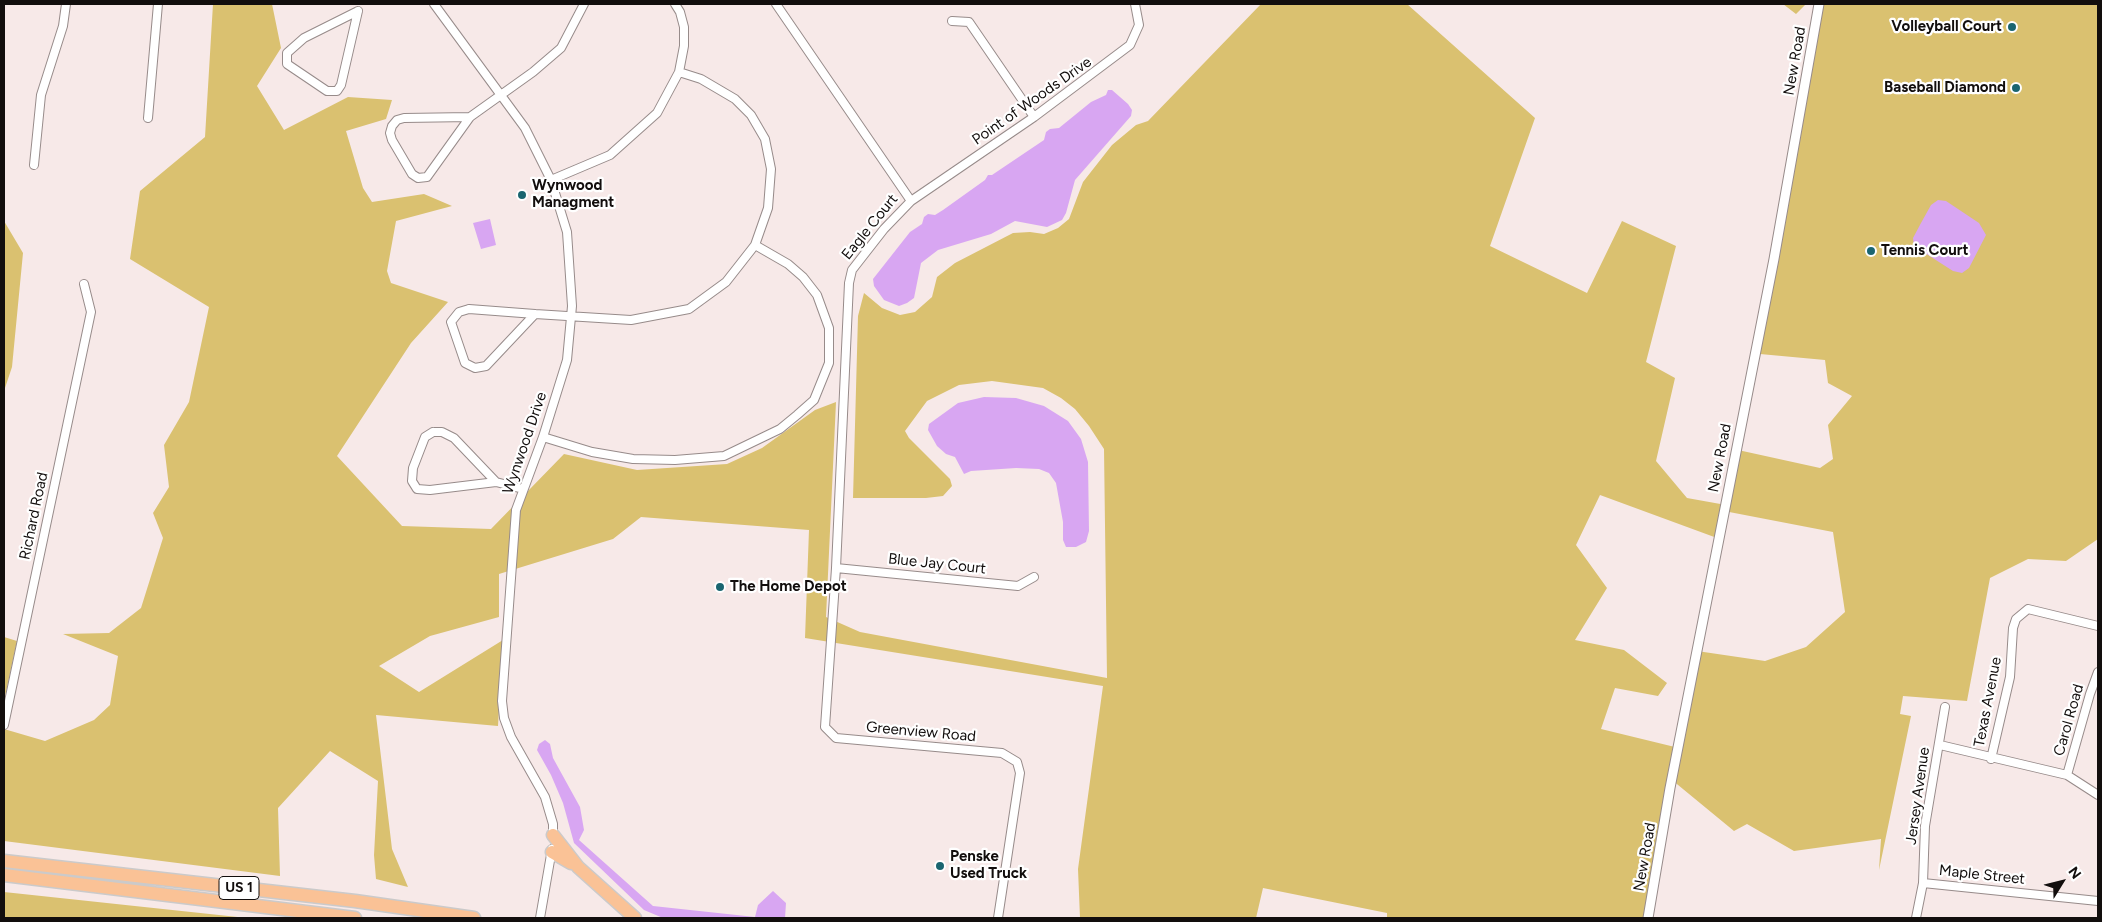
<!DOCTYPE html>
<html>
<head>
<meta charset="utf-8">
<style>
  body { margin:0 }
  #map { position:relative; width:2102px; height:922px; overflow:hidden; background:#f7e9e8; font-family:Figtree,sans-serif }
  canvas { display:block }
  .frame { position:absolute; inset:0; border:5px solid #120e0d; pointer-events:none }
  .north { position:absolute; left:2037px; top:857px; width:50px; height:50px; -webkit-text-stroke:4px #fff; paint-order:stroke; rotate:54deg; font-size:14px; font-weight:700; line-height:20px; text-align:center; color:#120e0d }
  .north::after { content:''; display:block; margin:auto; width:18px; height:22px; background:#120e0d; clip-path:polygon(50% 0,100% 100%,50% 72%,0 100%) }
</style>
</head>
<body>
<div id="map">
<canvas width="2102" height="922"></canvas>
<div class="frame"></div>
<div class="north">N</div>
</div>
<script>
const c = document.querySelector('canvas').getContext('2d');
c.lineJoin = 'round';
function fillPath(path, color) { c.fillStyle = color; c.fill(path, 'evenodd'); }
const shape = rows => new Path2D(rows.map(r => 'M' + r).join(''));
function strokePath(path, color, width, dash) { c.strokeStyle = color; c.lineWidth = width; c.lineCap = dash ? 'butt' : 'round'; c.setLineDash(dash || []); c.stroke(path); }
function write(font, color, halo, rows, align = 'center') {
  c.font = font + ' Figtree,sans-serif'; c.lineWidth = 4.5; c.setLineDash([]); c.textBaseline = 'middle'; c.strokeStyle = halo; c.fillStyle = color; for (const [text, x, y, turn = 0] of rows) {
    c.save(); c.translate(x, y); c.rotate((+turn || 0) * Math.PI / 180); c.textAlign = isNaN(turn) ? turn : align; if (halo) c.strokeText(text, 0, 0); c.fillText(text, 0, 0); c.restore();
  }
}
fillPath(shape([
  [213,4,272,4,281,48,257,86,284,130,348,97,392,100,386,119,346,131,363,188,372,202,424,194,452,206,396,221,387,271,391,283,448,302,411,343,337,456,402,526,491,529,564,454,637,470,727,464,762,448,815,410,836,402,826,617,860,632,1107,678,1104,449,1089,426,1075,409,1061,398,1043,388,992,381,959,385,927,401,905,431,909,438,950,479,952,486,943,496,926,498,853,498,858,316,864,293,882,308,900,315,915,312,932,297,937,277,955,263,1013,233,1030,232,1044,234,1058,228,1069,219,1083,182,1112,145,1136,125,1148,121,1261,4,1407,4,1535,118,1490,246,1587,293,1622,221,1676,246,1646,362,1675,378,1656,461,1687,498,1726,505,1738,450,1820,468,1833,459,1828,425,1852,396,1828,383,1825,360,1760,354,1761,324,1820,4,2098,4,2098,539,2066,561,2028,559,1990,578,1967,701,1903,696,1900,714,1911,716,1879,870,1881,839,1794,851,1747,824,1734,831,1672,780,1647,918,1387,918,1387,913,1263,888,1256,918,1080,918,1078,869,1103,686,805,638,809,530,641,517,613,539,499,574,499,617,430,636,379,666,419,692,503,640,498,726,376,715,392,849,408,887,376,879,374,855,378,781,330,751,278,808,280,876,4,841,4,729,45,741,94,720,110,705,118,656,63,634,109,633,141,608,163,538,153,513,169,487,164,445,189,402,209,307,130,259,140,191,205,137],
  [1600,495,1717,538,1724,511,1833,532,1845,612,1806,647,1765,661,1697,651,1679,748,1601,729,1615,688,1658,696,1667,683,1624,650,1575,640,1607,588,1576,545],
  [1783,4,1806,4,1796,14],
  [4,221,23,253,12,367,4,391],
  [4,637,17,641,4,701],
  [4,892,247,918,4,918]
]), '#dac170');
fillPath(shape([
  [1108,90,1112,90,1128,104,1132,110,1131,116,1075,180,1066,213,1062,220,1047,227,1015,221,991,234,938,250,921,263,914,298,907,303,899,306,884,300,874,286,873,279,910,232,922,224,924,217,928,214,935,215,943,210,985,180,988,175,992,175,1044,140,1046,132,1050,129,1059,128,1091,102,1106,95],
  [1938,200,1946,201,1979,223,1986,235,1969,268,1962,273,1953,271,1914,246,1913,238,1921,223,1931,205],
  [490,219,496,245,481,249,473,223],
  [984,397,1016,398,1044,406,1068,421,1081,439,1088,462,1089,531,1086,542,1076,547,1066,547,1063,540,1063,522,1056,483,1049,473,1039,469,1016,468,971,471,964,474,955,457,946,454,937,446,928,430,929,424,958,403],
  [545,740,550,744,553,758,580,807,584,830,579,840,653,906,755,917,758,905,773,891,786,903,785,918,663,918,644,910,574,843,563,803,551,775,537,750,539,744]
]), '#d8a6f2');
const minor = shape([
  [434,4,525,128,551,180,567,232,572,306,567,360,543,437,516,510,502,701,504,718,511,737,545,797,553,824,553,837],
  [776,4,911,201],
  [358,11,341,85,337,91,327,91,287,64,287,53,304,38,358,11],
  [952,21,969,22,1034,117],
  [470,117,427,177,418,178,412,174,392,140,390,133,392,126,397,120,404,118,470,117],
  [470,117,533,72,561,48,584,4],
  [148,118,158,4],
  [34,165,41,95,63,26,66,4],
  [551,180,610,155,657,113,679,72,684,46,684,27,680,12,675,4],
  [469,309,535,314,486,366,475,368,465,363,451,322,459,312,469,309],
  [535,314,631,320,689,309,726,282,755,245,768,208,771,169,765,139,751,115,735,99,701,79,679,72],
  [433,432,442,432,454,438,496,482,430,490,417,489,412,481,413,468,425,437,433,432],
  [543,437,592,452,633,459,675,460,724,456,780,429,797,415,814,400,829,363,829,328,817,295,803,277,788,264,755,245],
  [496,482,523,489],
  [836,568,1018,586,1034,577],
  [4,725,91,312,84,284],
  [1940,745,2067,775,2098,795],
  [1991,759,2010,677,2013,628,2016,619,2028,609,2098,626],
  [2067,775,2090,694,2098,672],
  [1923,883,2098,901],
  [540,918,552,849],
  [998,918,1020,773,1017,762,1002,753,836,738,825,727,836,568,849,283,852,270,884,229,911,201,1034,117,1130,45,1139,25,1135,4],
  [1916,918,1923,883,1925,826,1945,707]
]);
const tertiary = shape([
  [1648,918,1670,788,1774,259,1819,4]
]);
const trunk = shape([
  [553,835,578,867,635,918],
  [552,852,571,863],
  [4,861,355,901,474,918],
  [4,875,355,918]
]);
strokePath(minor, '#978b8a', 10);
strokePath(tertiary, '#978b8a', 11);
strokePath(trunk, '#cbcaca', 15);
strokePath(minor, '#fff', 8);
strokePath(tertiary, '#fff', 9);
strokePath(trunk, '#fac296', 12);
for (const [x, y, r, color] of [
  [2012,27,5,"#1a6570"],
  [2016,88,5,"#1a6570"],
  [522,195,5,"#1a6570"],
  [1871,251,5,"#1a6570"],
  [720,587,5,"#1a6570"],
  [940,866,5,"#1a6570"]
]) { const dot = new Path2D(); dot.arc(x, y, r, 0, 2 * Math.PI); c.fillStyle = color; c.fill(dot); strokePath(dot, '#fff', 2); }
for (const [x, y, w] of [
  [239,888,40]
]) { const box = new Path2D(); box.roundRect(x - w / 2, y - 11.5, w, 23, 4); c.fillStyle = '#fff'; c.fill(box); strokePath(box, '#120e0d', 1); }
write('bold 14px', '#120e0d', null, [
  ["US 1",239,888]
]);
write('bold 15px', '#120e0d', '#fff', [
  ["Volleyball Court",2002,27,"right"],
  ["Baseball Diamond",2006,88,"right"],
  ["Wynwood",532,186],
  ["Managment",532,203],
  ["Tennis Court",1881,251],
  ["The Home Depot",730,587],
  ["Penske",950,857],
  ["Used Truck",950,874]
], 'left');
write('15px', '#120e0d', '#fff', [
  ["New Road",1795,61,-80],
  ["Point of Woods Drive",1032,101,-35],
  ["Eagle Court",870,227,-51],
  ["Wynwood Drive",525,443,-71],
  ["New Road",1720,458,-79],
  ["Richard Road",34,516,-78],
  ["Blue Jay Court",937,564,6],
  ["Texas Avenue",1988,702,-79],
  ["Carol Road",2069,720,-74],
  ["Greenview Road",921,732,5],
  ["Jersey Avenue",1918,796,-82],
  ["New Road",1645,857,-80],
  ["Maple Street",1982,875,6]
]);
</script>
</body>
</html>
